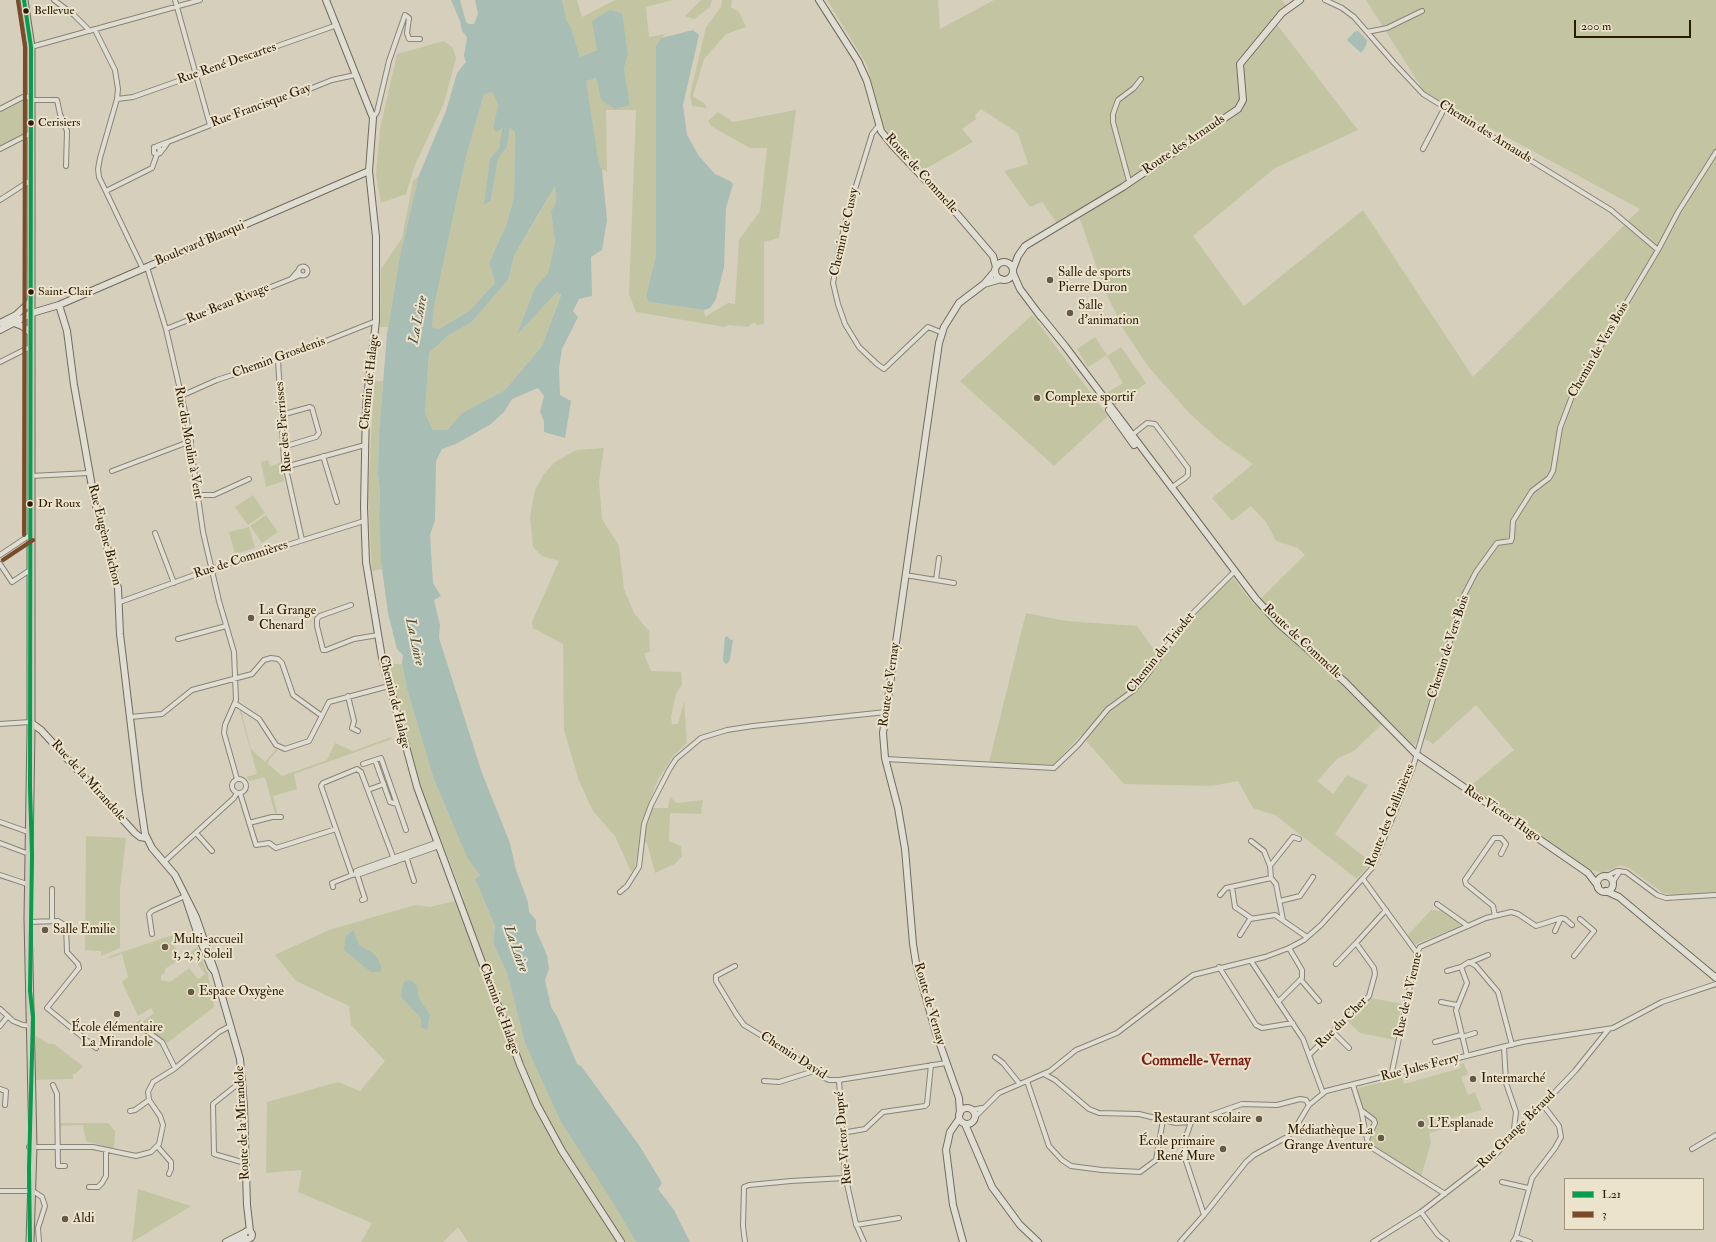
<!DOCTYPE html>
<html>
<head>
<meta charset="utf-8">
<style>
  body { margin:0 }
  #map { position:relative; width:1716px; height:1242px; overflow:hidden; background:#d6cfbc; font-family:"IM FELL Double Pica",serif }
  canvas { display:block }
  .legend { position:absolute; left:1564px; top:1178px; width:140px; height:52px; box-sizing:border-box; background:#ece3cd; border:1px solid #9f937c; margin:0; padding:5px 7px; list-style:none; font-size:12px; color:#2b1b03 }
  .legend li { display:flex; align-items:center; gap:8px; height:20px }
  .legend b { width:20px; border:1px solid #9f937c }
  .scale { position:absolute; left:1574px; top:20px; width:117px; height:18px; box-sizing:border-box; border:2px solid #2b1b03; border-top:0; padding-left:5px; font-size:12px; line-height:14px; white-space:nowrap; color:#2b1b03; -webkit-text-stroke:3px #ece3cd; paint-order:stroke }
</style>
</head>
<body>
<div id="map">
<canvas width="1716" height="1242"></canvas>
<ul class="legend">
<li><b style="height:5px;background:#029f4d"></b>L21</li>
<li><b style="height:5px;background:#7a4b2a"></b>3</li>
</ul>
<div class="scale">200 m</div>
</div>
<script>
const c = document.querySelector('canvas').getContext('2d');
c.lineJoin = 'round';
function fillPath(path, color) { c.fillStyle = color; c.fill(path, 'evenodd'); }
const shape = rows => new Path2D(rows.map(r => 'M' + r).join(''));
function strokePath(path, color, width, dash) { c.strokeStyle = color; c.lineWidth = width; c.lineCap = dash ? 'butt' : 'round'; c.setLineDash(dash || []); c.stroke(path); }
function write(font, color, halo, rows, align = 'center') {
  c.font = font + ' "IM FELL Double Pica",serif'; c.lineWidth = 4; c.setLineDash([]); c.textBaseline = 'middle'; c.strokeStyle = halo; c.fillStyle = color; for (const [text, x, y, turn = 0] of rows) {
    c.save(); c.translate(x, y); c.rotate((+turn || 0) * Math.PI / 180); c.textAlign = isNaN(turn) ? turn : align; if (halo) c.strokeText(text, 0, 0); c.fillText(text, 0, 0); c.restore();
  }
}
fillPath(shape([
  [562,0,577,0,582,17,615,0,673,0,646,7,649,37,665,34,656,46,656,255,646,296,649,302,704,310,705,317,728,303,735,304,739,240,760,211,767,148,750,148,711,126,708,121,718,112,733,122,796,110,779,238,764,242,764,324,757,325,754,322,748,327,728,325,725,327,636,312,629,294,636,110,606,110,607,172,602,169,599,164,585,81,596,78,601,100,630,105,624,68,628,55,597,50,580,57,571,27,567,21],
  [701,0,712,0,710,7,694,19,685,16],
  [722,0,732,0,731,7,739,12,746,27,726,34,704,59,693,96,704,103,707,108,692,106,690,95,706,27,721,7],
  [827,0,938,0,940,29,994,0,1282,0,1288,8,1275,22,1358,130,1275,168,1193,236,1244,306,1363,210,1473,377,1640,209,1425,93,1366,0,1716,0,1716,892,1675,895,1663,893,1629,868,1620,865,1604,873,1588,869,1469,787,1514,750,1476,705,1433,744,1419,735,1416,744,1413,745,1387,719,1354,751,1338,758,1317,781,1333,794,1347,775,1368,785,1335,834,1371,862,1357,879,1275,815,1253,808,1238,781,1211,786,1124,784,1081,735,1053,765,989,762,1026,613,1066,621,1137,626,1157,654,1232,576,1254,605,1305,555,1298,548,1276,541,1266,522,1251,506,1232,521,1212,498,1253,464,1219,440,1190,414,1147,365,1124,330,1105,291,1077,211,1056,222,1042,202,1030,207,1004,171,1028,164,1018,133,981,109,975,115,976,119,962,129,973,142,923,170,884,127,867,65],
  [444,41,453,48,456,58,444,103,415,165,406,194,381,203,376,175,380,129,397,54],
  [494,91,498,105,493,128,502,128,499,148,490,160,491,200,498,159,507,147,510,128,515,131,514,197,507,223,489,263,495,283,469,311,439,329,432,327,434,307,465,161,484,94],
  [25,98,28,99,28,131,0,147,0,112],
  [419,175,400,255,388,327,380,327,381,269,402,238,413,181],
  [555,185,556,202,551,213,555,242,548,273,535,287,518,334,557,292,561,294,542,346,505,390,462,413,447,430,433,430,425,413,429,353,449,335,471,323,508,280,514,256,537,218],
  [1032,315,1108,416,1054,466,960,381],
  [1095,337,1107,355,1088,367,1077,349],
  [1121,347,1146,383,1114,406,1105,394,1123,383,1107,356],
  [374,381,383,381,379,433,378,474,380,493,379,514,382,569,372,571,368,497],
  [604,448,599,481,602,519,619,546,624,589,634,613,649,631,650,651,644,654,651,671,681,672,682,685,676,694,671,717,672,724,678,724,684,701,687,743,674,755,658,779,647,808,668,808,670,797,677,803,703,800,701,814,670,813,669,841,681,846,682,856,675,864,655,873,647,843,639,841,635,868,631,872,615,836,593,811,579,781,564,730,563,644,533,628,532,622,559,561,542,556,533,547,530,517,535,490,544,474,555,462,576,450],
  [268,460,270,467,281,462,284,481,266,487,261,462],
  [253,495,265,513,248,525,235,507],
  [266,515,278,532,262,543,250,526],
  [249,527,255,548,235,554,229,532],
  [385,664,402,664,407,689,434,780,448,813,480,875,475,879,495,926,493,943,507,973,525,1043,636,1242,468,1242,458,1227,443,1242,361,1242,372,1223,298,1192,302,1170,266,1173,267,1102,338,1082,360,1091,385,1061,351,1025,349,1006,296,981,275,955,329,930,415,905,430,907,464,899,421,787],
  [239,708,241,710,251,749,265,762,276,749,278,750,269,760,268,764,282,776,327,760,335,743,353,751,391,737,392,739,294,774,297,789,273,796,277,813,275,814,265,777,250,781,246,777,257,774],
  [86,836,126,838,120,890,120,948,101,956,101,951,85,950],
  [1432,909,1438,911,1442,910,1460,922,1460,926,1414,945,1407,936],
  [173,935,175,940,173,943,180,959,165,969,165,972,161,976,161,980,170,982,189,968,198,979,205,974,193,958,191,959,189,957,189,953,197,947,208,974,214,1007,162,1047,134,1025,140,1019,142,1022,154,1013,151,1008,138,1016,122,982,128,977,122,954,107,959,110,956],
  [1371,998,1402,1004,1394,1040,1360,1033,1348,1021],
  [36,1036,49,1044,54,1044,83,1066,76,1074,73,1074,73,1079,35,1080],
  [1464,1063,1468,1074,1461,1077,1468,1095,1475,1092,1482,1110,1449,1119,1451,1127,1429,1133,1431,1142,1421,1177,1371,1145,1370,1137,1376,1127,1377,1120,1362,1108,1358,1093,1359,1088,1402,1077,1404,1084,1461,1068,1460,1064],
  [60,1123,108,1123,115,1131,114,1149,86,1141,83,1125,60,1126],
  [138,1189,191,1206,132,1242]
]), '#c3c5a2');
fillPath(shape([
  [451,0,460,0,466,22,469,24,474,24,478,14,475,0,562,0,567,21,571,27,580,57,597,50,592,21,610,10,622,13,628,55,624,68,630,105,615,109,601,100,596,78,586,81,599,164,602,169,607,220,602,250,591,257,592,296,579,299,573,311,578,317,562,349,559,368,560,395,571,401,565,438,544,432,544,421,540,412,544,396,538,388,512,399,504,412,491,424,456,444,442,449,436,461,435,520,430,535,433,583,441,596,434,600,440,625,439,638,482,773,510,843,516,870,528,902,529,912,536,920,536,930,547,955,549,969,545,980,551,1007,558,1018,577,1064,581,1066,639,1145,662,1183,658,1189,674,1210,690,1242,636,1242,614,1204,561,1122,525,1043,507,973,493,943,495,926,475,879,480,875,468,859,434,780,407,689,402,664,403,655,397,649,388,613,381,561,379,514,380,493,378,474,379,433,387,334,400,255,419,175,446,111,457,73,466,62,464,56,467,37,462,31,460,21],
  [493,92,498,105,493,128,496,132,502,128,499,148,490,159,484,205,491,200,498,159,507,147,510,128,515,132,514,197,507,223,489,263,495,283,469,311,439,329,432,327,434,307,465,161,484,94],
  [555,186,556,202,551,212,555,242,548,273,535,287,517,335,557,292,561,295,542,346,505,390,462,413,447,430,433,430,425,413,429,353,449,335,471,323,508,280,514,256],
  [693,30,699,35,683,105,687,135,699,156,715,174,730,181,733,184,726,208,724,267,716,299,710,308,704,310,649,302,646,296,656,255,656,46,661,38],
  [1358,31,1367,40,1366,46,1361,53,1347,40,1354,32],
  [728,636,729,639,733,640,730,659,728,663,725,664,723,660,725,637],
  [352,931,354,931,359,945,373,953,378,959,382,969,380,972,371,972,344,950,346,936],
  [411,980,417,986,419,998,430,1015,427,1030,421,1027,421,1018,401,997,403,984,405,981]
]), '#a8beb4');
const street = shape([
  [54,0,74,15,90,31],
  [175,0,210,125],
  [1325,0,1342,8,1354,17,1394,63,1423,94,1611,210,1658,250],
  [95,30,115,70,118,89,117,99,100,158,98,169,99,177,143,269],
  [1367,32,1387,28,1422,11],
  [31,47,200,0],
  [117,99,133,97,337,25],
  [31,100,57,100,60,114,67,131,66,166],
  [0,109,23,97,31,97],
  [373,118,377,112,389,61,405,15,409,18,407,33,409,39,420,39],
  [879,125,872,134,848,212,839,249,833,283,838,304,845,324,859,347,877,364,884,369,928,327,943,333],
  [168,142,274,100,302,92,332,80,355,75],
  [157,146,168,142,164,148,160,153,158,154,154,153,154,147,159,147,160,153],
  [0,149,31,133],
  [1423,149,1445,107],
  [1129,181,1113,122,1113,114,1118,100,1134,88,1141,79],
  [106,191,152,168,157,154],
  [0,200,31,180],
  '298.5 271a4.5 4.5 0 1 1 9 0a4.5 4.5 0 1 1-9 0Z',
  [147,267,166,329,187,420,203,532,219,601,234,652,236,700,225,725,224,733,237,779],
  [298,271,291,279,300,275],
  [166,329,291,279],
  [278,360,284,460,302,540],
  [0,362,30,347],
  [181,396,217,380,278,360,376,321],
  [281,415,310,407,312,408,319,433,316,437,283,447],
  [1132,435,1147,423,1155,424,1188,468,1188,475,1185,478,1171,488],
  [323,456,337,502],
  [285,467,365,445],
  [112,471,191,441],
  [31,476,89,473],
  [197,495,214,495,249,479],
  [155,533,174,583],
  [0,555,30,535],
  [0,564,12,582,30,570],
  [905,575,936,580,939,558],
  [936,580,954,583],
  [120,602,211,569,364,521],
  [351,605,320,616,317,619,317,626,323,650,326,650,354,639,378,635],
  [178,639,226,626],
  [348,696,354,721,352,728,358,731],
  [236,704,259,719,276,745,285,749,309,741,329,702,389,686],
  [130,717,162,714,192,690,252,674,264,660,271,658,278,659,282,663,293,695,322,716],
  [0,724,30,722],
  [885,759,1054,768,1078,745,1108,709,1134,690,1147,675,1185,621,1235,571],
  [375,760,390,802,397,804],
  [363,764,381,758,406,830],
  '232 786a7 7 0 1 1 14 0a7 7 0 1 1-14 0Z',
  [368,790,384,784],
  [240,793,256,845,269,843,276,848,336,829,352,875,357,874],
  [0,822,31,833],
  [249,823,272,817,281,817],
  [336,829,321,786,323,783,357,769,361,772,395,862],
  [196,833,212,851],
  [1251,841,1264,851,1270,866],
  [0,843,29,854],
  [406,856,414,881],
  [165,861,234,798,237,793],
  [0,875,30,885],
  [357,875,439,846],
  [1607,876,1617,871,1626,872,1657,895,1666,898,1716,895],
  [1363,879,1417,953],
  [1613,882,1620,871],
  [333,887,332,883,352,875],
  [1232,887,1235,907,1251,918],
  [52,889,52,921],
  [620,892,627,886,639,867,644,824,651,805,669,770,676,759,701,738,727,730,753,726,886,712],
  [1220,895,1226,888,1271,878],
  [362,900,365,899,356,871,438,842],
  [1280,901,1300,896,1313,877],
  [1437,904,1468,926],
  [1495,916,1493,906,1466,884,1465,880,1494,838,1501,838,1506,844,1501,854],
  [1283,920,1276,884,1271,878,1270,866,1293,837,1299,839],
  [28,922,58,921,66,926,67,952,78,964,79,968,47,1008,96,1048],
  [1555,931,1561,918,1565,919,1572,925],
  [152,934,149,914,152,911,185,896],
  [1240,935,1250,919,1275,915,1307,937],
  [1574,956,1594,931,1580,919],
  [1251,961,1303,1039,1323,1093],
  [1471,962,1488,955],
  [1336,964,1356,943],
  [735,966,716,976,716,981,736,1014,744,1025,782,1048,822,1077,829,1080,839,1080,946,1063],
  [1219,967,1256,1025,1262,1028,1293,1023],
  [1447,971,1461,967],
  [1301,980,1319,1001],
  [1278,1002,1302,978,1302,970,1289,948],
  [1441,1002,1457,1005],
  [0,1009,13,1021,23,1025,32,1026],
  [0,1026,8,1016],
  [140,1026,162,1042,175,1068],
  [1333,1032,1349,1048],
  [1462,1037,1475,1033],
  [1435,1042,1461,1035],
  [1504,1047,1506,1083,1516,1112,1513,1137],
  [1309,1055,1369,996,1375,974,1374,968,1356,943,1386,910],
  [1467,1056,1456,1010,1467,983,1461,967,1469,962,1476,966,1498,992,1512,1045],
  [995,1057,1003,1063,1019,1083],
  [1044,1074,1055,1080,1089,1109,1099,1113,1139,1114,1176,1123,1191,1122,1242,1104,1277,1105,1300,1099,1306,1100,1309,1105],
  [1391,1076,1417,953,1420,947,1486,918,1511,912,1518,914,1536,926,1561,918],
  [243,1080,213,1104,214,1154,245,1163],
  [839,1080,845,1175,856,1224,864,1242],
  [764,1081,779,1082,814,1071],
  [1027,1081,1049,1146,1062,1160,1071,1166,1102,1170,1140,1172,1156,1160,1163,1120],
  [53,1085,57,1094,58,1166,65,1166],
  [1353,1085,1361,1110,1374,1120,1375,1123,1367,1139,1369,1146,1445,1194],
  [0,1089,6,1091,5,1105],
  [972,1110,982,1108],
  [1361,1110,1367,1139],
  [130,1111,135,1110,149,1100],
  [975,1117,999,1093,1050,1071,1076,1050,1117,1033,1193,975,1265,957,1289,948,1304,940,1321,925,1372,868,1413,767,1463,597,1476,572,1497,543,1511,541,1512,538,1513,521,1532,491,1549,478,1553,471,1560,428,1574,391,1658,250,1678,212,1716,152],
  [1191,1122,1186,1137,1184,1155,1204,1215],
  [842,1133,865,1129,883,1112,925,1106,927,1104,931,1065],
  [157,1146,171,1162,171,1169,169,1174],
  [29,1147,93,1147,136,1156,151,1152,159,1144,163,1125,160,1116,149,1100,148,1092,153,1082,174,1069,219,1032,230,1026],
  [1692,1149,1716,1135],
  [1502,1182,1528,1188],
  [89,1187,98,1187,102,1183,106,1176,106,1150],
  [0,1191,33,1191,42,1197,45,1206,38,1228,39,1242],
  [1421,1212,1438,1235,1447,1242],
  [856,1225,899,1218],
  [1516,1237,1530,1242],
  [745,1242,743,1226,744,1187,749,1185,791,1181,845,1178],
  [1180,1242,1204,1215,1246,1162,1254,1155,1287,1137,1294,1130,1309,1105,1326,1091,1522,1042,1613,1028,1662,1002,1716,984],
  [1373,1242,1421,1212,1495,1155,1575,1071,1608,1030],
  [1513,1242,1516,1237,1532,1178,1555,1148,1561,1137,1559,1126,1543,1105]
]);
const secondary = shape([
  [326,0,373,118,369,171,376,237,376,321,366,406,364,507,366,562,382,658,417,787,520,1065,537,1105,562,1151,621,1242],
  [819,0,858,61,867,81,881,131,893,146,952,208,987,249,993,256,996,267],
  '995 271a9 9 0 1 1 18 0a9 9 0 1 1-18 0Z',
  [1013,269,1018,256,1025,246,1123,187,1238,109,1243,100,1240,64,1282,13,1300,0],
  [1013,273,1020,289,1041,317],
  [984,284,1001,279],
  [59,305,67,331,74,385,94,498,118,588,120,634,139,793,145,834,152,848,175,875,196,917,215,972,211,967,197,932,185,896],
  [1039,314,1065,346,1256,599,1278,623,1345,682,1416,754,1588,873,1598,886],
  [0,323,16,315,30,302],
  [14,323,22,326,30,332],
  [0,330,32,313,59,305,369,171],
  [1109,410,1134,445],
  [30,722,41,730,135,833,140,837,146,838],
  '1597 884a8 8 0 1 1 16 0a8 8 0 1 1-16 0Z',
  [1606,891,1619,897,1716,978],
  [215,972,240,1059,244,1106,247,1205,250,1231],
  '959 1116a8 8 0 1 1 16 0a8 8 0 1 1-16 0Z',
  [960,1113,959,1098,936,1033,916,963,913,944,905,849,898,808,885,758,883,733,939,343,944,327,959,303,984,284,995,271],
  [959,1119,950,1132,946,1150,953,1205,963,1242],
  [965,1124,992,1187,1020,1225,1038,1242],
  '244 1235a4 4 0 1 1 8 0a4 4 0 1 1-8 0Z',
  [226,1242,244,1233],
  [232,1242,246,1239]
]);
const primary = shape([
  [24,0,31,47,31,731,28,918,33,1147,30,1242]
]);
strokePath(street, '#8a8376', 6);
strokePath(secondary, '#716a5d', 8);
strokePath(primary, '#716a5d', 9);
strokePath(street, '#e0ddd3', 4);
strokePath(secondary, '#e0ddd3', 6);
strokePath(primary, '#d3ccbe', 7);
strokePath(shape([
  [24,0,31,47,30,788,32,855,30,991,33,1017,29,1168,30,1242]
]), '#029f4d', 4);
strokePath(shape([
  [18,1,25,47,24,535],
  [3,560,33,540]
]), '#7a4b2a', 4);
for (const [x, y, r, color] of [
  [26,11,3.5,"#2b1b03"],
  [31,123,3.5,"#2b1b03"],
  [1050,280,4,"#675a44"],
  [31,292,3.5,"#2b1b03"],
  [1070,313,4,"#675a44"],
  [1037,398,4,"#675a44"],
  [30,504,3.5,"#2b1b03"],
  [251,618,4,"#675a44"],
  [45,930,4,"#675a44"],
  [165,947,4,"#675a44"],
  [191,992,4,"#675a44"],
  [117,1014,4,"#675a44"],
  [1473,1079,4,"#675a44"],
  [1259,1119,4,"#675a44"],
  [1421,1124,4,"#675a44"],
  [1381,1138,4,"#675a44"],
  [1223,1149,4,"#675a44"],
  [65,1219,4,"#675a44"]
]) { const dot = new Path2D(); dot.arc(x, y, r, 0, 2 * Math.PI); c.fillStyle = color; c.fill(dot); strokePath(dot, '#ece3cd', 1.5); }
write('12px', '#2b1b03', '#ece3cd', [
  ["Bellevue",34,11],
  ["Cerisiers",38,123],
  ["Saint-Clair",38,292],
  ["Dr Roux",38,504]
], 'left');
write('13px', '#2b1b03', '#ece3cd', [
  ["Rue René Descartes",227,64,-19],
  ["Rue Francisque Gay",261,106,-20],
  ["Chemin des Arnauds",1485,132,32],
  ["Route des Arnauds",1184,145,-34],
  ["Route de Commelle",921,174,48],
  ["Chemin de Cussy",845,232,-77],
  ["Boulevard Blanqui",200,244,-23],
  ["Rue Beau Rivage",228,304,-22],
  ["Chemin de Vers Bois",1599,350,-60],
  ["Chemin Grosdenis",279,358,-20],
  ["Chemin de Halage",370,382,-84],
  ["Rue des Pierrisses",284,427,-95],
  ["Rue du Moulin à Vent",188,443,80],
  ["Rue Eugène Bichon",104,535,76],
  ["Rue de Commières",241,560,-18],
  ["Route de Commelle",1302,642,43],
  ["Chemin de Vers Bois",1449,647,-72],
  ["Chemin du Triodet",1161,653,-51],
  ["Route de Vernay",890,685,-82],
  ["Chemin de Halage",394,702,76],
  ["Rue de la Mirandole",88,781,48],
  ["Rue Victor Hugo",1502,814,34],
  ["Route des Gallinières",1391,816,-68],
  ["Rue de la Vienne",1409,995,-77],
  ["Route de Vernay",929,1004,74],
  ["Chemin de Halage",499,1009,70],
  ["Rue du Cher",1342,1023,-45],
  ["Chemin David",793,1056,33],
  ["Rue Jules Ferry",1420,1068,-14],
  ["Route de la Mirandole",243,1123,-93],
  ["Rue Grange Béraud",1517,1130,-45],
  ["Rue Victor Dupré",844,1138,-95]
]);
write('13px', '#2b1b03', '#ece3cd', [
  ["Salle de sports",1058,273],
  ["Pierre Duron",1058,288],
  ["Salle",1078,306],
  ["d'animation",1078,321],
  ["Complexe sportif",1045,398],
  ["La Grange",259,611],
  ["Chenard",259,626],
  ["Salle Emilie",53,930],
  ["Multi-accueil",173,940],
  ["1, 2, 3 Soleil",173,955],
  ["Espace Oxygène",199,992],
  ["École élémentaire",117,1028,"center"],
  ["La Mirandole",117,1043,"center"],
  ["Intermarché",1481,1079],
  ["Restaurant scolaire",1251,1119,"right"],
  ["L'Esplanade",1429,1124],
  ["Médiathèque La",1373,1131,"right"],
  ["Grange Aventure",1373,1146,"right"],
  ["École primaire",1215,1142,"right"],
  ["René Mure",1215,1157,"right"],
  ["Aldi",73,1219]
], 'left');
write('italic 14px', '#4b4a37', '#ece3cd', [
  ["La Loire",419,320,-79],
  ["La Loire",414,642,78],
  ["La Loire",515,949,70]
]);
write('bold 15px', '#7a1f14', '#ece3cd', [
  ["Commelle-Vernay",1196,1062]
]);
</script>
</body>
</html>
